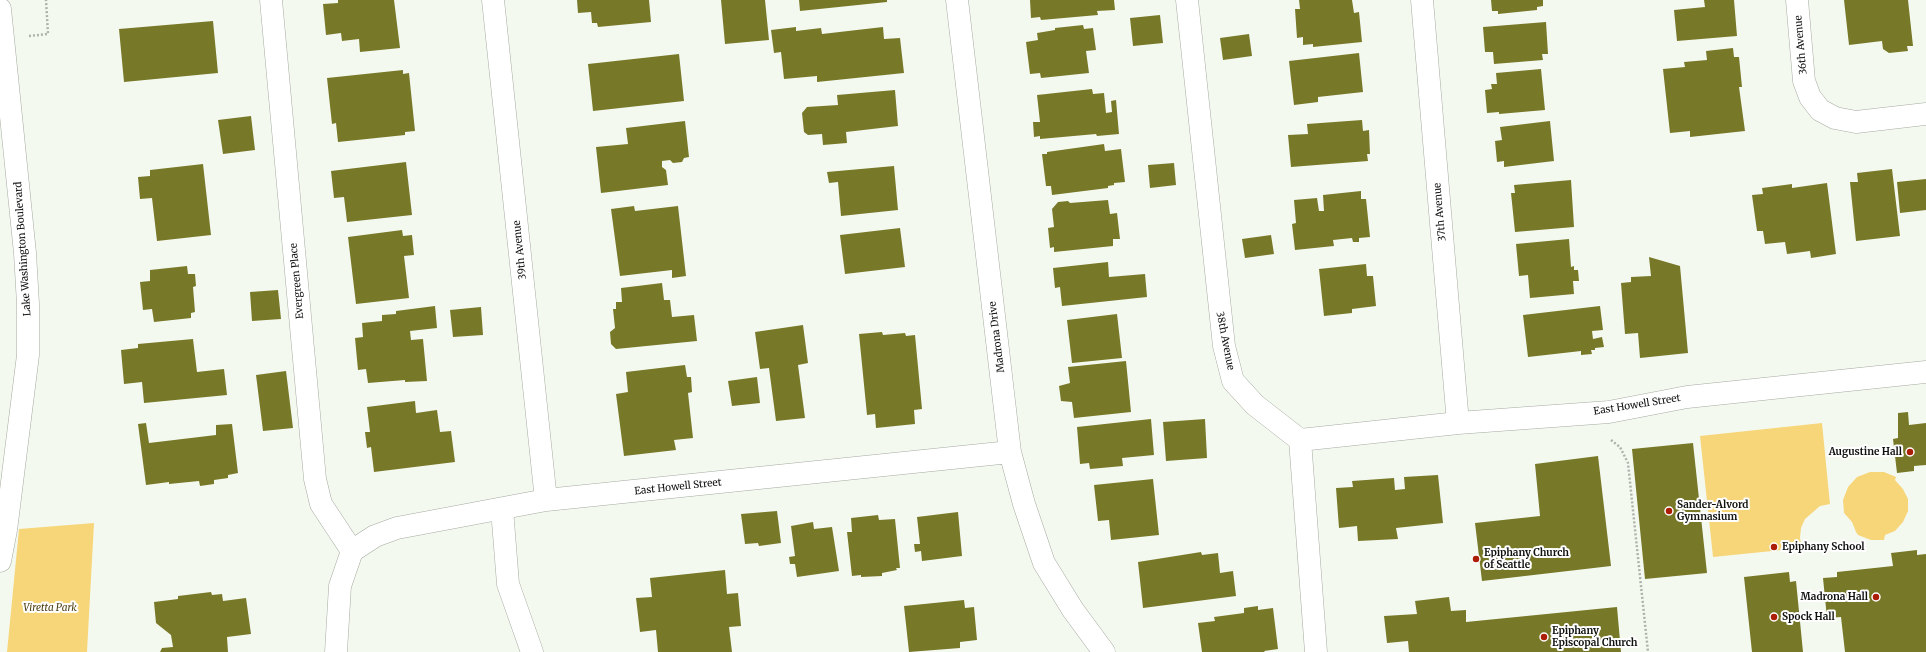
<!DOCTYPE html>
<html>
<head>
<meta charset="utf-8">
<style>
  body { margin:0 }
  canvas { display:block; background:#f4f9f0 }
</style>
</head>
<body>
<canvas width="1926" height="652"></canvas>
<script>
const c = document.querySelector('canvas').getContext('2d');
c.lineJoin = 'round';
function fillPath(path, color) { c.fillStyle = color; c.fill(path, 'evenodd'); }
const shape = rows => new Path2D(rows.map(r => 'M' + r).join(''));
function strokePath(path, color, width, dash) { c.strokeStyle = color; c.lineWidth = width; c.lineCap = dash ? 'butt' : 'round'; c.setLineDash(dash || []); c.stroke(path); }
function write(font, color, halo, rows, align = 'center') {
  c.font = font + ' Merriweather,serif'; c.lineWidth = 4; c.setLineDash([]); c.textBaseline = 'middle'; c.strokeStyle = halo; c.fillStyle = color; for (const [text, x, y, turn = 0] of rows) {
    c.save(); c.translate(x, y); c.rotate((+turn || 0) * Math.PI / 180); c.textAlign = isNaN(turn) ? turn : align; if (halo) c.strokeText(text, 0, 0); c.fillText(text, 0, 0); c.restore();
  }
}
fillPath(shape([
  [1822,423,1830,504,1820,506,1805,519,1801,528,1800,538,1802,548,1713,557,1700,436],
  [1870,472,1884,472,1896,477,1895,480,1903,489,1908,499,1908,511,1903,522,1895,531,1885,535,1884,540,1871,540,1858,535,1856,532,1852,522,1844,513,1843,500,1848,487,1857,477],
  [94,523,87,652,7,652,19,529]
]), '#f7d67a');
fillPath(shape([
  [338,0,394,0,400,48,360,52,359,39,342,41,341,33,326,35,323,4,338,3],
  [577,0,649,0,651,22,598,27,597,23,592,23,591,12,578,13],
  [721,0,765,0,769,40,725,44],
  [799,0,887,0,887,2,800,11],
  [1030,0,1114,0,1115,10,1097,11,1098,15,1041,20,1040,17,1031,18],
  [1299,0,1352,0,1354,13,1359,12,1362,42,1313,47,1313,44,1303,45,1303,37,1297,38,1295,9,1300,9],
  [1491,0,1543,0,1543,6,1537,7,1537,10,1498,14,1498,11,1492,11],
  [1704,0,1734,0,1737,36,1677,41,1674,10,1705,7],
  [1844,0,1908,0,1913,46,1907,46,1908,51,1889,53,1883,49,1882,41,1849,45],
  [1160,15,1163,43,1133,46,1130,18],
  [213,21,218,73,124,82,119,29],
  [1546,22,1548,54,1542,54,1543,60,1494,64,1493,52,1485,52,1483,27],
  [1083,25,1084,29,1093,28,1096,50,1086,51,1089,73,1041,78,1040,73,1030,74,1026,42,1038,40,1037,33,1055,30,1055,28],
  [796,27,796,31,821,28,822,34,883,27,884,39,900,38,904,73,817,82,817,76,784,79,781,52,774,53,771,30],
  [1249,34,1252,56,1223,60,1220,38],
  [1733,48,1734,57,1739,57,1742,87,1739,87,1745,131,1690,137,1690,131,1670,133,1663,69,1685,67,1684,62,1707,60,1706,51],
  [1359,53,1363,92,1318,97,1318,102,1294,105,1289,61],
  [679,54,684,101,593,111,588,64],
  [1541,69,1545,110,1499,114,1499,112,1487,113,1485,90,1492,89,1491,84,1497,84,1496,73],
  [403,70,403,74,409,73,415,131,405,132,405,135,338,142,336,123,332,124,327,78],
  [1092,89,1093,94,1104,93,1106,113,1112,112,1111,101,1116,100,1119,134,1097,136,1096,134,1040,139,1040,136,1034,137,1033,122,1040,122,1037,95],
  [895,90,898,126,846,132,847,143,823,145,822,134,808,135,804,132,802,113,807,107,838,105,837,95],
  [251,116,255,150,223,154,218,120],
  [1362,120,1363,131,1369,130,1370,154,1367,154,1368,161,1291,167,1288,135,1308,134,1307,124],
  [685,121,689,157,684,158,682,162,673,163,670,160,662,161,662,167,666,170,668,185,601,193,596,147,628,144,626,128],
  [1550,121,1554,161,1504,167,1504,161,1497,162,1495,141,1502,140,1500,127],
  [1104,144,1105,151,1121,149,1125,182,1114,183,1114,185,1108,186,1108,188,1052,195,1051,186,1046,186,1042,154,1047,154,1047,152],
  [406,162,412,215,347,222,344,197,334,198,331,171],
  [1174,163,1176,185,1150,188,1148,165],
  [203,164,211,235,157,241,152,198,140,199,138,177,150,176,150,170],
  [894,166,898,210,841,216,838,182,829,183,827,172],
  [1892,169,1900,236,1856,241,1850,182,1858,182,1857,173],
  [1926,179,1926,210,1900,213,1897,182],
  [1571,180,1574,227,1515,232,1511,193,1515,193,1514,185],
  [1827,183,1836,254,1811,258,1810,251,1787,254,1785,242,1765,244,1763,231,1757,231,1752,195,1763,194,1762,188,1792,184,1792,188],
  [1361,191,1361,199,1366,199,1370,237,1359,238,1359,242,1353,242,1352,238,1333,240,1334,246,1295,250,1292,224,1296,223,1294,200,1317,198,1319,211,1324,211,1323,195],
  [1108,200,1110,214,1117,213,1120,239,1113,239,1113,246,1054,252,1054,247,1050,248,1048,228,1054,227,1052,209,1058,202,1068,201,1070,203],
  [634,206,635,211,678,206,686,276,672,278,672,270,620,276,611,209],
  [900,228,905,267,845,274,840,235],
  [402,230,403,236,412,235,414,255,404,256,409,298,356,304,348,237],
  [1271,235,1274,254,1245,258,1242,239],
  [1569,239,1571,267,1574,266,1574,270,1578,270,1579,281,1573,281,1574,294,1530,298,1528,275,1519,276,1516,244],
  [1649,257,1680,266,1688,353,1640,358,1638,333,1625,334,1621,283,1631,282,1631,277,1651,276],
  [1108,262,1109,277,1145,274,1147,297,1062,306,1060,287,1055,288,1053,268],
  [1366,264,1367,276,1373,276,1376,306,1352,309,1352,313,1324,316,1319,269],
  [187,266,188,274,195,274,196,286,193,287,195,312,191,313,191,318,154,322,152,309,143,310,140,282,150,281,150,270],
  [662,283,664,300,670,300,672,317,694,315,697,341,616,349,611,344,610,332,615,328,613,309,616,309,616,302,622,302,621,288],
  [278,290,281,319,252,321,250,292],
  [435,306,437,328,410,331,411,340,423,339,427,381,405,382,405,380,368,383,366,369,358,370,355,338,363,337,362,323,382,321,382,315,396,314,396,311],
  [1600,306,1603,330,1592,331,1593,339,1602,337,1604,347,1595,348,1595,350,1591,350,1592,354,1581,355,1581,351,1528,357,1523,315],
  [481,307,483,335,453,337,450,310],
  [1117,314,1122,358,1072,363,1067,320],
  [803,325,808,363,798,365,805,418,776,421,769,368,760,369,755,332],
  [882,332,883,335,905,333,906,336,915,335,922,409,914,410,915,424,876,428,875,414,867,415,859,334],
  [193,339,197,372,224,369,227,395,144,403,142,382,124,384,121,350,138,348,138,344],
  [1126,361,1131,412,1074,418,1072,402,1061,401,1059,386,1070,383,1068,367],
  [685,365,687,377,691,377,692,392,688,393,693,438,674,440,676,450,624,456,616,394,628,392,626,372],
  [286,371,293,428,263,431,256,375],
  [757,377,760,403,732,406,728,381],
  [415,401,416,413,437,410,440,432,451,431,455,462,374,472,371,447,367,448,365,432,370,432,367,407],
  [1908,412,1909,425,1926,423,1926,465,1914,466,1914,471,1897,473,1893,439,1898,438,1898,413],
  [1151,419,1154,455,1122,458,1123,466,1090,469,1089,463,1080,464,1077,427],
  [1205,419,1207,458,1166,461,1163,422],
  [146,423,149,443,216,435,216,425,232,424,238,473,228,475,228,478,214,480,214,484,200,486,199,481,169,484,169,482,146,485,138,424],
  [1693,443,1707,573,1645,579,1632,449],
  [1598,456,1611,566,1482,581,1475,523,1540,516,1535,464],
  [1438,475,1443,523,1396,528,1398,539,1358,541,1357,526,1339,528,1336,488,1353,487,1352,481,1394,478,1395,490,1405,489,1404,477],
  [1153,479,1159,535,1111,540,1109,520,1098,521,1094,485],
  [777,511,781,543,759,546,758,543,745,544,741,514],
  [958,512,962,556,922,561,921,551,915,552,914,544,920,544,917,517],
  [878,515,879,520,895,519,900,568,896,568,897,570,882,573,882,576,861,577,861,575,852,576,847,532,852,532,851,518],
  [813,522,814,529,832,527,839,571,797,577,795,564,790,564,789,557,795,556,791,526],
  [1917,550,1917,555,1926,554,1926,652,1845,652,1841,617,1827,618,1823,578,1837,577,1837,572,1893,566,1891,553],
  [1201,552,1202,555,1218,553,1220,573,1233,571,1236,596,1143,608,1138,562],
  [725,570,727,594,738,593,741,626,729,627,732,652,658,652,656,630,640,632,636,598,652,597,650,578],
  [1789,572,1790,582,1796,581,1803,652,1752,652,1744,577],
  [211,592,212,595,222,594,223,601,246,598,251,634,227,637,228,652,160,652,162,648,173,647,171,635,156,623,154,602,178,599,178,596],
  [1449,597,1451,611,1466,610,1466,622,1617,607,1621,652,1409,652,1408,641,1387,643,1384,616,1417,614,1415,601],
  [964,600,965,608,974,607,977,640,960,642,960,648,909,652,904,606],
  [1258,606,1258,610,1273,608,1278,649,1264,651,1265,652,1202,652,1198,623,1215,621,1214,617,1244,613,1244,608]
]), '#787928');
const minor = shape([
  [271,0,315,479,321,504,352,551],
  [493,0,546,500],
  [957,0,1010,452,1024,504,1044,563,1073,610,1104,652],
  [1187,0,1224,346,1233,381,1255,405,1300,440,1316,652],
  [1422,0,1458,423],
  [1797,0,1804,81,1810,97,1820,110,1835,118,1856,122,1926,114],
  [0,9,25,253,28,304,28,355,6,530,0,561],
  [1300,440,1458,423,1609,412,1687,397,1926,372],
  [502,509,508,584,532,652],
  [352,551,375,536,397,528,546,500,1010,452],
  [336,652,340,586,352,551]
]);
strokePath(minor, '#a6aba2', 23);
strokePath(shape([
  [29,36,48,34,46,0],
  [1611,440,1620,447,1628,463,1648,652]
]), '#aeb2ab', 2.5, [2, 2]);
strokePath(minor, '#fff', 22);
for (const [x, y, r, color] of [
  [1910,452,4,"#ac1d06"],
  [1669,511,4,"#ac1d06"],
  [1774,547,4,"#ac1d06"],
  [1476,559,4,"#ac1d06"],
  [1876,597,4,"#ac1d06"],
  [1774,617,4,"#ac1d06"],
  [1544,637,4,"#ac1d06"]
]) { const dot = new Path2D(); dot.arc(x, y, r, 0, 2 * Math.PI); c.fillStyle = color; c.fill(dot); strokePath(dot, '#fff', 1.5); }
write('10px', '#10120f', '#fff', [
  ["36th Avenue",1801,45,-95],
  ["37th Avenue",1440,212,-95],
  ["Lake Washington Boulevard",23,249,-94],
  ["39th Avenue",520,250,-96],
  ["Evergreen Place",297,281,-95],
  ["Madrona Drive",997,337,-97],
  ["38th Avenue",1225,341,79],
  ["East Howell Street",1637,405,-9],
  ["East Howell Street",678,487,-6]
]);
write('bold 10px', '#10120f', '#fff', [
  ["Augustine Hall",1902,452,"right"],
  ["Sander-Alvord",1677,505],
  ["Gymnasium",1677,517],
  ["Epiphany School",1782,547],
  ["Epiphany Church",1484,553],
  ["of Seattle",1484,565],
  ["Madrona Hall",1868,597,"right"],
  ["Spock Hall",1782,617],
  ["Epiphany",1552,631],
  ["Episcopal Church",1552,643]
], 'left');
write('italic 10px', '#4b3d11', '#fff', [
  ["Viretta Park",50,608]
]);
</script>
</body>
</html>
